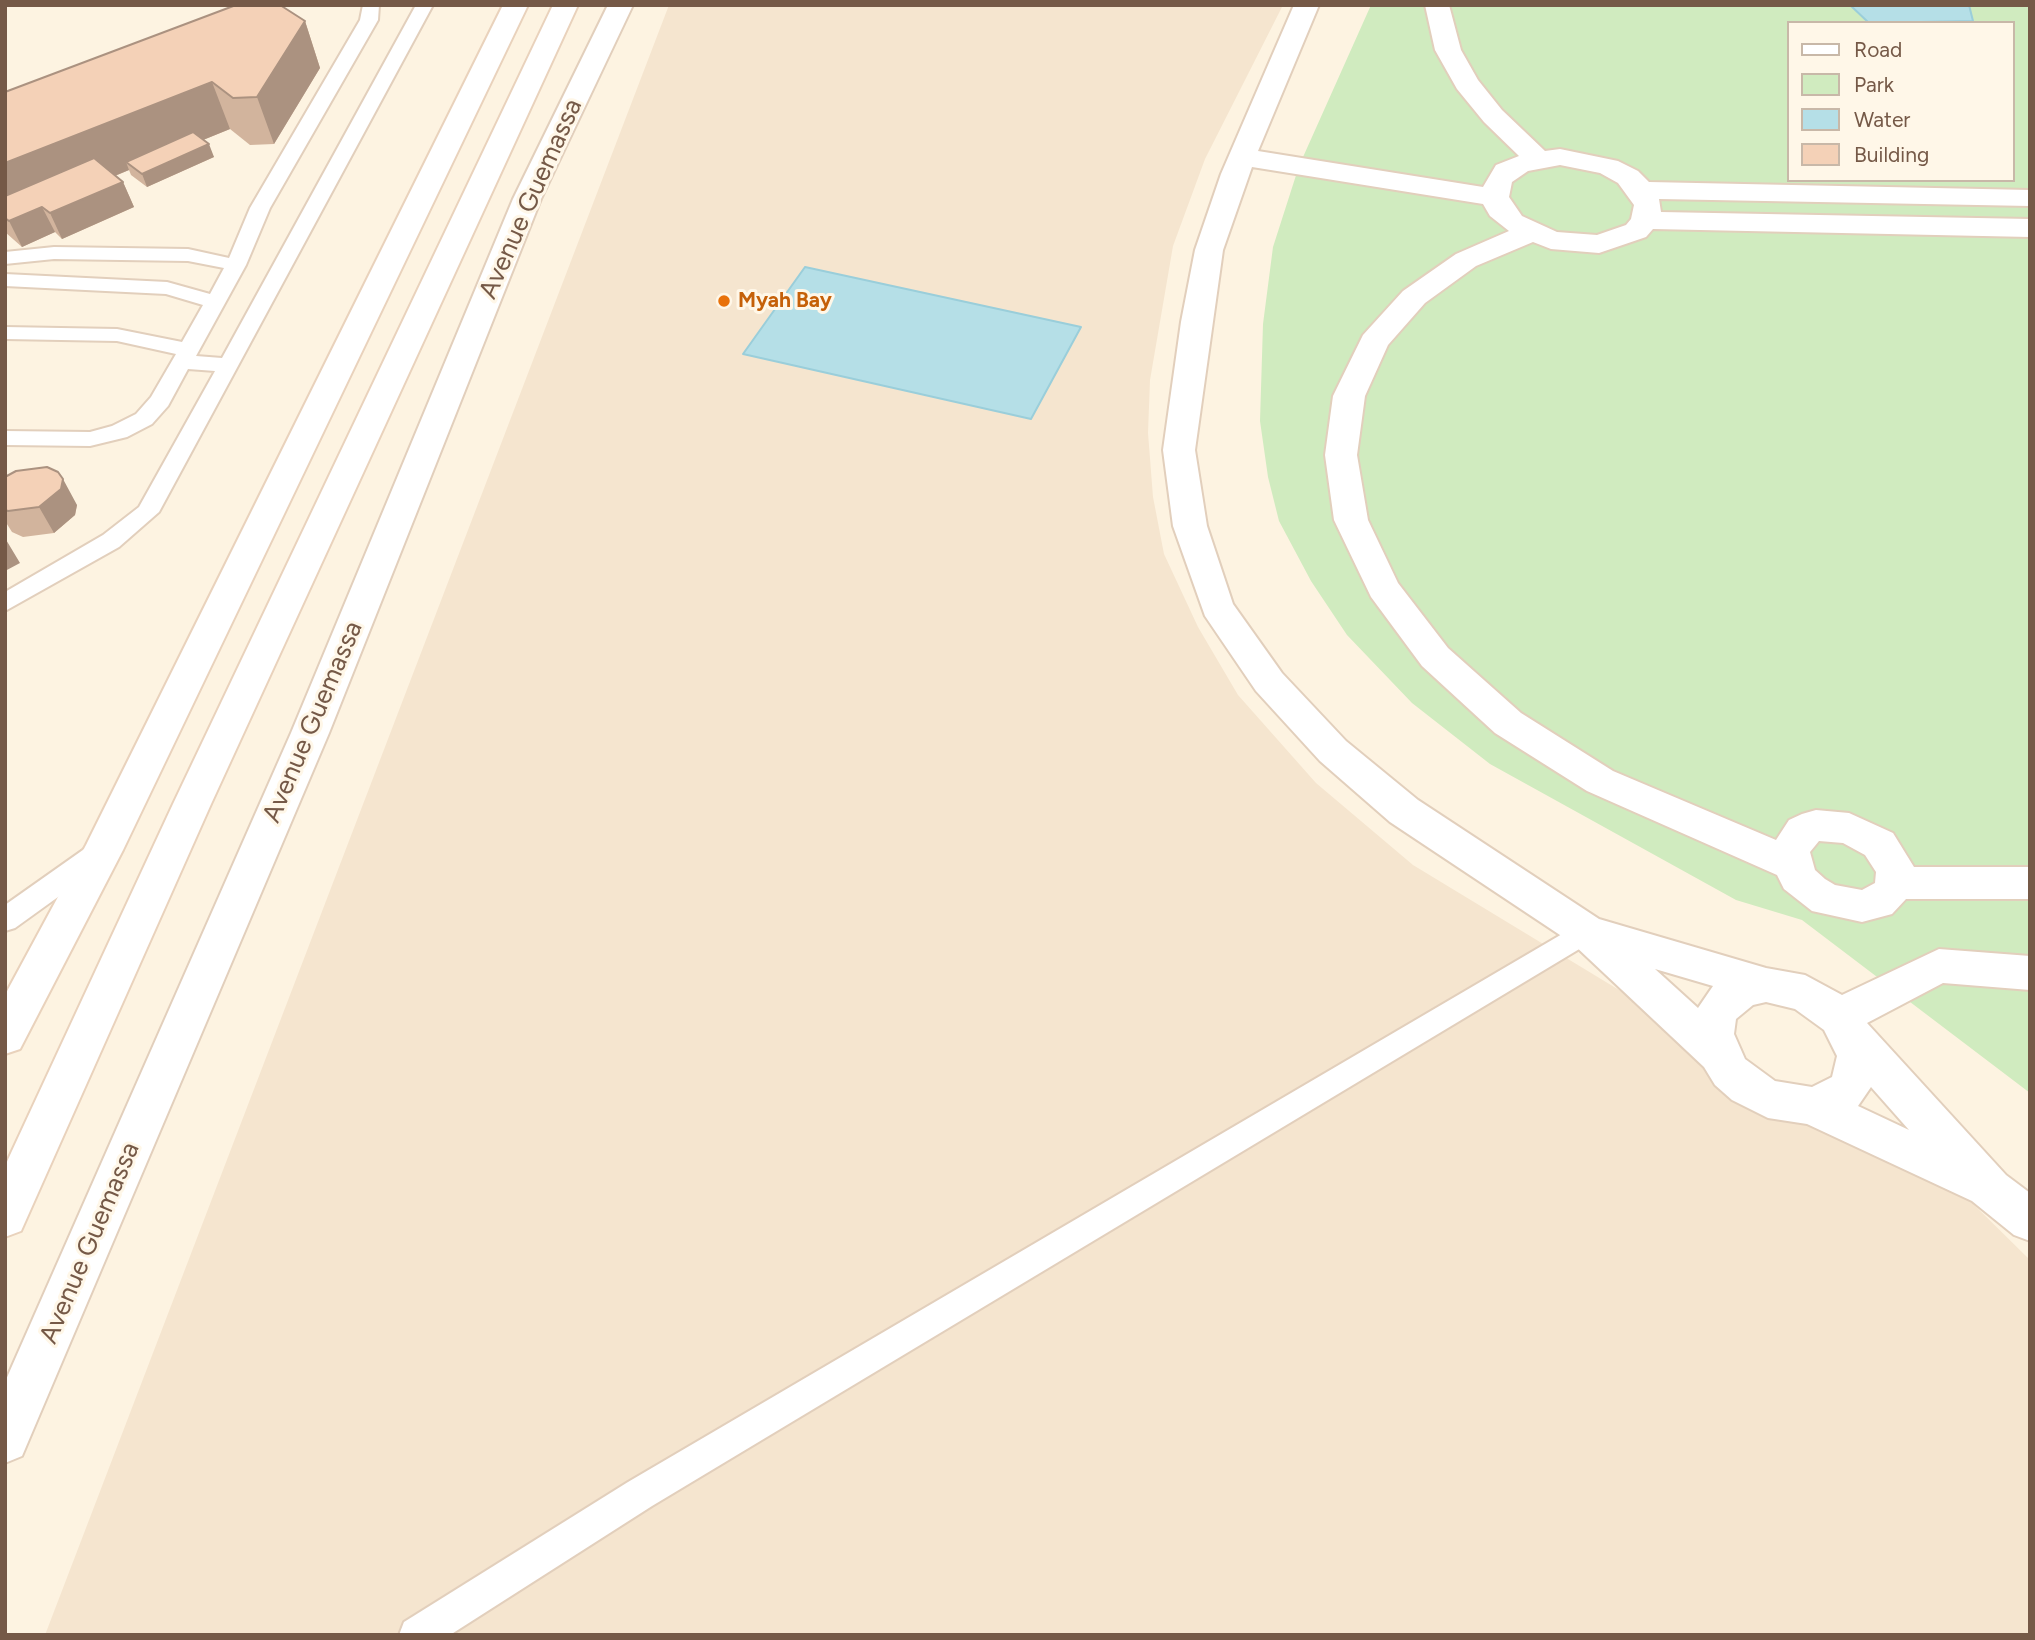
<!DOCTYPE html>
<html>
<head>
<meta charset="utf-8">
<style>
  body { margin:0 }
  #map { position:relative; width:2035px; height:1640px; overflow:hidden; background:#fdf3e1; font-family:Figtree,sans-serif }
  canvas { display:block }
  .frame { position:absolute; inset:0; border:7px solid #755947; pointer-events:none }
  .legend { position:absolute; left:1787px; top:21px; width:228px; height:161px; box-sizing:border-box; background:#fff7e8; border:2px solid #c8b8a8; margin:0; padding:9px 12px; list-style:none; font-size:21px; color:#755947 }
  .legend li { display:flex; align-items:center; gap:14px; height:35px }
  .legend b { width:35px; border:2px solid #c8b8a8 }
</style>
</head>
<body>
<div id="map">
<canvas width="2035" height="1640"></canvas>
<div class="frame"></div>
<ul class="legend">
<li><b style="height:9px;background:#fff"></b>Road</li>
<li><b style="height:19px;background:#d0ebbf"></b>Park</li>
<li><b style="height:19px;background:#b5dfe7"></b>Water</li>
<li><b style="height:19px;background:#f4d1b7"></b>Building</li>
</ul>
</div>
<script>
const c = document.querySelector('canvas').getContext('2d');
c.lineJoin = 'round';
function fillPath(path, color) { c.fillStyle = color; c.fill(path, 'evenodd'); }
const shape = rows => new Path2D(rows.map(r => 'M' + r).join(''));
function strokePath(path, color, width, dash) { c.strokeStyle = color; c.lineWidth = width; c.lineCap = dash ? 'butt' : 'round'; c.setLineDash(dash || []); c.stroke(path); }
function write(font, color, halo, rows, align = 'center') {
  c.font = font + ' Figtree,sans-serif'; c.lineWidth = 6; c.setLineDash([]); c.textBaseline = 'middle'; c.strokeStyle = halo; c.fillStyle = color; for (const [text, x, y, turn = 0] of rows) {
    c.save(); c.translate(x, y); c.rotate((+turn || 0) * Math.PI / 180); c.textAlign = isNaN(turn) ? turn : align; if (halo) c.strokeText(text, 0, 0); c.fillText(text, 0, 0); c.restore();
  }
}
fillPath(shape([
  [669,5,1283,5,1205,159,1173,246,1150,380,1148,433,1153,497,1164,554,1198,627,1238,695,1316,783,1413,865,1690,1033,1716,1080,1780,1121,1854,1132,1959,1190,2030,1260,2030,1635,45,1635]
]), '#f5e5cf');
fillPath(shape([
  [1371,5,2030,5,2030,1093,1802,920,1736,900,1490,764,1412,703,1347,635,1311,581,1279,521,1268,477,1260,421,1263,324,1273,247,1299,166],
  [1788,23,2012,23,2012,180,1788,180]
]), '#d0ebbf');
const water = shape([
  [1850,5,1969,5,1973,21,1869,23,1850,5],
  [805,267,1081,327,1031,419,743,354,805,267]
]);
fillPath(water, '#b5dfe7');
strokePath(water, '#9aceda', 2);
const lane = shape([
  [363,5,379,5,378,20,270,208,246,265,196,356,222,358,416,5,433,5,159,512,119,547,5,611,5,592,103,535,139,507,215,371,188,369,168,406,152,424,127,437,90,446,5,445,5,431,90,432,112,426,136,414,151,397,176,354,117,341,5,339,5,327,117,329,182,342,203,305,166,294,5,286,5,274,167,282,210,294,224,268,188,261,54,259,5,264,5,252,54,247,188,249,229,258,250,208,360,20,363,5],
  [99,842,108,845,112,853,108,861,15,928,5,931,5,905,90,845,99,842],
  [1586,920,1596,923,1600,931,1596,939,652,1506,450,1635,399,1635,404,1622,628,1482,1586,920]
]);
const street = shape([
  [608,5,633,5,541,199,329,733,22,1456,5,1463,5,1382,291,733,513,199,608,5],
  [1294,5,1319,5,1258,151,1483,187,1496,165,1519,156,1484,122,1457,89,1435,50,1425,5,1449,5,1461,50,1478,80,1502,110,1545,151,1560,149,1618,161,1638,171,1649,182,2030,190,2030,206,1659,199,1661,212,2030,219,2030,237,1653,229,1646,237,1599,253,1551,249,1533,242,1476,266,1425,303,1388,345,1365,396,1357,455,1368,520,1398,583,1448,648,1521,713,1613,771,1776,840,1789,820,1802,814,1816,810,1849,813,1893,833,1914,867,2030,867,2030,899,1906,899,1892,914,1862,922,1812,911,1784,889,1777,875,1587,791,1495,733,1422,666,1371,597,1334,520,1325,455,1333,396,1363,335,1403,291,1456,254,1509,231,1490,216,1483,204,1252,167,1223,250,1195,450,1207,526,1233,604,1282,673,1346,741,1418,800,1599,919,1766,968,1805,975,1842,995,1939,949,2030,956,2030,990,1943,983,1867,1023,2006,1175,2030,1193,2030,1241,2014,1235,1972,1201,1807,1124,1768,1118,1732,1100,1715,1085,1704,1067,1572,943,1390,822,1320,761,1256,691,1205,616,1173,526,1163,450,1181,322,1195,250,1221,174,1294,5],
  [1560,165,1600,173,1618,183,1634,205,1631,219,1626,225,1597,235,1557,232,1522,216,1509,197,1512,182,1528,171,1560,165],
  [1819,841,1843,843,1865,855,1876,872,1875,883,1862,890,1835,885,1825,879,1815,870,1810,852,1819,841],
  [1655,969,1713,986,1698,1008,1655,969],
  [1766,1002,1795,1009,1824,1030,1837,1056,1832,1077,1812,1087,1775,1081,1745,1059,1734,1034,1736,1019,1753,1005,1766,1002],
  [1871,1087,1909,1130,1858,1106,1871,1087]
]);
const secondary = shape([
  [503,5,528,5,123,850,20,1049,5,1054,5,995,86,845,503,5],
  [553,5,578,5,211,804,21,1231,5,1237,5,1166,173,804,553,5]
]);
strokePath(lane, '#e2cfbc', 4);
strokePath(street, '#e2cfbc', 4);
strokePath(secondary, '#e9d2bc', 4);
fillPath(lane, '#fff');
fillPath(street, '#fff');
fillPath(secondary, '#fff');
fillPath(shape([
  [305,21,320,68,274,144,250,145,230,129,203,140,214,157,147,187,131,175,129,170,115,176,123,182,134,207,62,239,55,232,22,247,5,232,5,92],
  [5,477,77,505,75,515,54,533,23,537,12,532,5,521]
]), '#d2b49d');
fillPath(shape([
  [305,21,320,68,274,144,257,97],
  [212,82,230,129,134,168,126,162,129,170,7,220,5,218,5,163],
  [209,144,214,157,147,187,142,174],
  [123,182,134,207,62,239,50,213],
  [42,207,55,232,22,247,9,221],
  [63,479,77,505,75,515,54,533,39,507],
  [5,538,20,563,5,571]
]), '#ab9280');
const building = shape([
  [236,5,280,5,305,21,257,97,233,98,212,82,5,163,5,92,236,5],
  [193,132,209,144,142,174,126,162,193,132],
  [94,158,123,182,50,213,42,207,9,221,5,218,5,196,94,158],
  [47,467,58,472,63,479,61,489,39,507,8,511,5,510,5,477,16,471,47,467]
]);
fillPath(building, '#f4d1b7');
strokePath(building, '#ab9280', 2);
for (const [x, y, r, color] of [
  [724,301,7,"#e8710a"]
]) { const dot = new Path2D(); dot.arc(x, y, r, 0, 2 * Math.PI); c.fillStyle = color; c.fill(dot); strokePath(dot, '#fff7e8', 2.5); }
write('bold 21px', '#c56008', '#fff7e8', [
  ["Myah Bay",738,301]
], 'left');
write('26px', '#755947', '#fff7e8', [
  ["Avenue Guemassa",531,199,-66],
  ["Avenue Guemassa",313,722,-67],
  ["Avenue Guemassa",90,1243,-67]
]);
</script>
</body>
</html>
